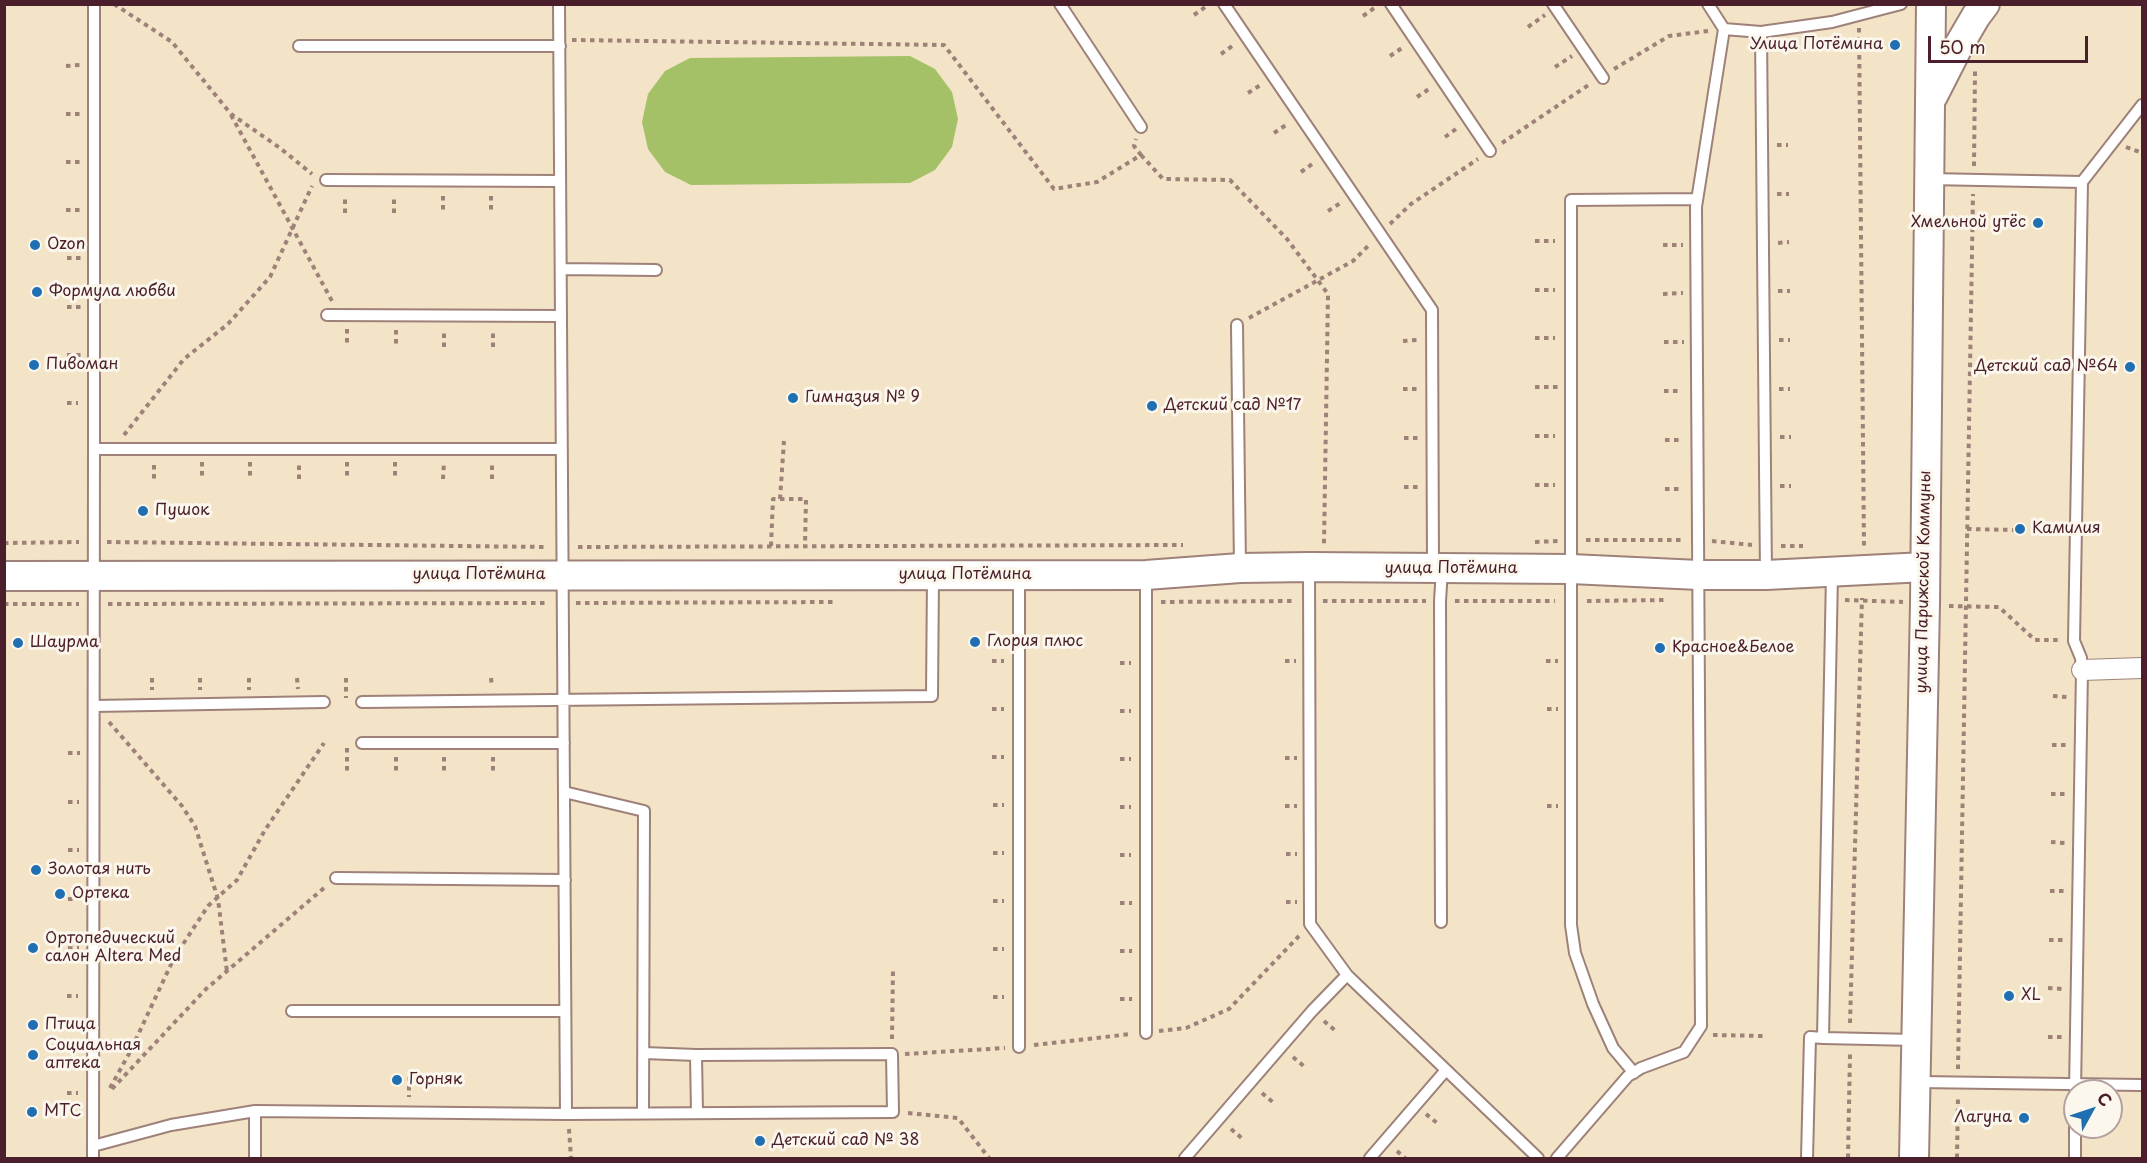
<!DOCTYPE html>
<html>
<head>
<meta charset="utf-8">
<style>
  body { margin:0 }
  #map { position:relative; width:2147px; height:1163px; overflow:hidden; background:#f3e3c7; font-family:"Playpen Sans",sans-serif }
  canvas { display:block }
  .frame { position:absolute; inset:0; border:6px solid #4a1f2b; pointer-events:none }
  .north { position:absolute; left:2063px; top:1079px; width:60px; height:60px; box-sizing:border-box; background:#fbf7ec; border:2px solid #b4a19f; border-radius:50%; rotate:50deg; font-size:16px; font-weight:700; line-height:24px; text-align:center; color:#4a1f2b }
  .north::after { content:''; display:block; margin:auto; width:21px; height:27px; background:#1f6fb2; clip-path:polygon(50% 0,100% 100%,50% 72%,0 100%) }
  .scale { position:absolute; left:1928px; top:36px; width:160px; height:27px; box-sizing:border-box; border:3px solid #4a1f2b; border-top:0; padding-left:8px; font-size:18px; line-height:21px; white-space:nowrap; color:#4a1f2b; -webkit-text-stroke:4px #fbf7ec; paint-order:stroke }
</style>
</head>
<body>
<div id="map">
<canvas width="2147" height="1163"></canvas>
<div class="frame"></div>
<div class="north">С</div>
<div class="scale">50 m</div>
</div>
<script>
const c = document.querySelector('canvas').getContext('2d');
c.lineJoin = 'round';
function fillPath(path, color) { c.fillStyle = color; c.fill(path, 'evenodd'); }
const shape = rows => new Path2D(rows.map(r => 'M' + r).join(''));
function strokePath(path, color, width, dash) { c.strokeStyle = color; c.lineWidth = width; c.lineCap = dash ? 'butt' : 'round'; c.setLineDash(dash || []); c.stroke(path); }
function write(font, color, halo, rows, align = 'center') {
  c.font = font + ' "Playpen Sans",sans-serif'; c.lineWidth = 6; c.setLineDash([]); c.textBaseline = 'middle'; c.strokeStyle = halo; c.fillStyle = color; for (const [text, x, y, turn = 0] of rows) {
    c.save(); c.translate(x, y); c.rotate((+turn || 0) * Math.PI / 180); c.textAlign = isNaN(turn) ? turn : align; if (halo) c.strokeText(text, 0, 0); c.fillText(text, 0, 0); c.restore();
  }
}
fillPath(shape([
  [910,56,935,69,952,92,958,119,952,147,935,170,910,183,691,185,665,172,648,149,642,122,648,94,665,71,690,58]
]), '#a5c167');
const lane = shape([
  [559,4,566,1114],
  [1060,4,1141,127],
  [1224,4,1432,310,1433,567],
  [1391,4,1490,151],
  [1553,4,1603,78],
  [1708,4,1724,29],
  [299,46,560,46],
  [1929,179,2082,182],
  [326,180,560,181],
  [561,269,656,270],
  [327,315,561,316],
  [1237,325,1240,568],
  [94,449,94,4],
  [1309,568,1310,924,1347,975,1538,1158],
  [1766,575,1761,32,1832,22,1901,4],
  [1019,576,1019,1047],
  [1146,577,1146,1033],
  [362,702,932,696,933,575],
  [94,706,324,702],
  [362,743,564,743],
  [564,792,644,811,643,1113],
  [336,878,565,880],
  [1441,922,1440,601,1442,569],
  [292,1011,565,1011],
  [1823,1038,1915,1040],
  [644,1053,696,1055,697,1113],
  [1634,1073,1613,1048,1593,1004,1575,953,1571,925,1571,200,1697,199],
  [1918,1082,2142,1085],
  [2075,1091,2082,670,2081,658,2074,641,2082,182,2142,105],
  [255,1111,255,1158],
  [93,1146,171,1125,255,1111,566,1114,893,1112,892,1054,696,1055],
  [93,1158,94,449,562,449],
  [1185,1158,1312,1011,1347,975],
  [1370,1158,1446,1070],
  [1557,1158,1628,1076,1641,1068,1684,1052,1701,1026,1696,207,1724,29,1761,32],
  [1807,1158,1810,1037,1823,1038,1832,574],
  [2075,1158,2075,1126]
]);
const street = shape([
  [2082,670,2142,668]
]);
const secondary = shape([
  [1933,96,1959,45,1976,16,1985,4],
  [4,576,1146,575,1240,568,1309,567,1571,569,1699,575,1766,575,1925,567],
  [1914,1158,1925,603,1931,4]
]);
strokePath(lane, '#9e8179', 14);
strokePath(street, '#9e8179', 22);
strokePath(secondary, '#9e8179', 32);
strokePath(shape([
  [114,4,172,42,231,114,280,148,312,174],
  [1194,15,1208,5],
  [1363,16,1377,6],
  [1528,27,1545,15],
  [1859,28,1864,546],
  [572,40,944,45,1054,189,1097,182,1141,155,1134,146,1136,139],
  [1221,54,1235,44],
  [1390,56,1402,48],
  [66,66,80,65],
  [1555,67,1572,56],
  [1614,69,1669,36,1708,31],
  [1248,93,1262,84],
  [1417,97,1429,89],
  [66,114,80,114],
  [231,115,332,301],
  [1274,133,1289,123],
  [1445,137,1456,129],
  [1502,143,1590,84],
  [1777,145,1788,145],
  [2126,147,2142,153],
  [1141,155,1163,179,1230,180,1287,239,1328,294,1324,544],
  [66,162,80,162],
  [1974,166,1975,71],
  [1301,172,1315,162],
  [1777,194,1789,194],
  [443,196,443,213],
  [491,196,491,214],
  [66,210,81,210],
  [1328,211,1342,202],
  [345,213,345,196],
  [394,213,394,196],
  [1390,224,1411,204,1478,159],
  [1535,241,1555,241],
  [1778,243,1789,242],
  [1663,245,1683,245],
  [67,258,81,258],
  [1535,290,1555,290],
  [1778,291,1790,291],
  [1663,294,1683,293],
  [67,307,81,307],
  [1249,318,1353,261,1370,244],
  [347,329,347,347],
  [396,330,396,347],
  [1535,338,1555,338],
  [1779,340,1790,340],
  [1403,341,1417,340],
  [1664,342,1684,342],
  [444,347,444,330],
  [493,347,493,330],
  [67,355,81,355],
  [1535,387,1558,387],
  [1403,389,1418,389],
  [1779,389,1790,389],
  [1664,391,1681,391],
  [67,403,78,403],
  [124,435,184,359,228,324,270,277,312,186],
  [1535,436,1555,436],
  [1780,437,1791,437],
  [1404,438,1418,438],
  [1665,440,1682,440],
  [202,462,202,479],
  [250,462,250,479],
  [347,462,347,479],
  [395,462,395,479],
  [154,465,154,479],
  [299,479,299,462],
  [443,479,444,462],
  [492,479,492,462],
  [1535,485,1555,485],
  [1780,486,1791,486],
  [1404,487,1419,487],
  [1665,489,1682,489],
  [780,499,784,441],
  [1967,529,2015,530],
  [1586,540,1684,540],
  [1712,541,1752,545],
  [107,542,547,547],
  [1535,542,1558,541],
  [4,543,79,542],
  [771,546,773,499,806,499,805,546],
  [1781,546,1803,546],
  [578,547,1183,545],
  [1845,600,1903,602],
  [1323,601,1426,601],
  [1455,601,1555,601],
  [1587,601,1666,600],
  [1161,602,1294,601],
  [576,603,835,602],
  [4,604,79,604],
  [108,604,547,603],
  [1949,606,1999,607,2035,640,2061,640],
  [992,661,1004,661],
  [1285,661,1296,661],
  [1546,661,1558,661],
  [1120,663,1131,663],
  [152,678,152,690],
  [200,678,200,690],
  [249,678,249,690],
  [297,678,298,689],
  [346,678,346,698],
  [491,678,492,687],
  [2053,696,2067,697],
  [992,709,1004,709],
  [1547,709,1558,709],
  [1120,711,1131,711],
  [109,722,182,806,195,826,218,899,227,972],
  [2052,745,2066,745],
  [347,748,347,771],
  [68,753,80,753],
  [396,757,396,771],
  [444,757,444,771],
  [493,757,493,771],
  [992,757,1004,757],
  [1285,758,1297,758],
  [1120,759,1131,759],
  [2051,794,2066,794],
  [68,802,79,802],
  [993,805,1004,805],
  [1285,806,1297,806],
  [1547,806,1558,806],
  [1120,807,1131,807],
  [2051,842,2065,843],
  [68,850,79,850],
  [993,853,1004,853],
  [1286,854,1297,854],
  [1120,855,1131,855],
  [2050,891,2064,891],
  [68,899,79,899],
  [993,901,1004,901],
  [1286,902,1297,902],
  [1120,903,1132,903],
  [2049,940,2063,940],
  [68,947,79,947],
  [993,949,1004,949],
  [1120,951,1132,951],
  [2048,988,2063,989],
  [67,996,78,996],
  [993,997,1004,997],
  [1120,999,1132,999],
  [1324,1021,1337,1032],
  [1850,1023,1862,598],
  [1159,1031,1186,1028,1229,1009,1299,936],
  [1713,1035,1764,1036],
  [2048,1037,2062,1037],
  [892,1039,893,970],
  [67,1044,78,1044],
  [1034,1045,1131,1034],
  [905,1054,1005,1048],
  [1293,1057,1306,1068],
  [1958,1069,1973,194],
  [409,1077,409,1097],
  [110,1088,130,1052,174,958,208,906,237,880,265,830,324,743],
  [112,1089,206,989,324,888],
  [67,1093,78,1093],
  [1262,1093,1275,1104],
  [908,1113,958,1118,989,1158],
  [1426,1114,1437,1123],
  [569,1129,571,1158],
  [1231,1129,1244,1140],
  [1397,1151,1405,1158],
  [1848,1158,1850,1054],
  [1957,1158,1958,1097]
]), '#9e8179', 4, [4.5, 4.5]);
strokePath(lane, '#fff', 10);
strokePath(street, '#fff', 20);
strokePath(secondary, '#fff', 28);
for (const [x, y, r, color] of [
  [1895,45,6,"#1f6fb2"],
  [2038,223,6,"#1f6fb2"],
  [35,245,6,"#1f6fb2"],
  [37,292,6,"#1f6fb2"],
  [34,365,6,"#1f6fb2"],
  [2130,367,6,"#1f6fb2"],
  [793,398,6,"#1f6fb2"],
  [1152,406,6,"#1f6fb2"],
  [143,511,6,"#1f6fb2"],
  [2020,529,6,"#1f6fb2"],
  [975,642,6,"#1f6fb2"],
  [18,643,6,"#1f6fb2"],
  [1660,648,6,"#1f6fb2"],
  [36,870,6,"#1f6fb2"],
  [60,894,6,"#1f6fb2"],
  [33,948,6,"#1f6fb2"],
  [2009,996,6,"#1f6fb2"],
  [33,1025,6,"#1f6fb2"],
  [33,1055,6,"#1f6fb2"],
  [397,1080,6,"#1f6fb2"],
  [32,1112,6,"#1f6fb2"],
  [2024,1118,6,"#1f6fb2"],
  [760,1141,6,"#1f6fb2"]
]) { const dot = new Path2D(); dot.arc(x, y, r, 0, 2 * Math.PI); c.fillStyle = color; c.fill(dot); strokePath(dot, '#fbf7ec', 2); }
write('16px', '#4a1f2b', '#fbf7ec', [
  ["Улица Потёмина",1883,45,"right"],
  ["Хмельной утёс",2026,223,"right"],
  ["Ozon",47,245],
  ["Формула любви",49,292],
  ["Пивоман",46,365],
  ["Детский сад №64",2118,367,"right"],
  ["Гимназия № 9",805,398],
  ["Детский сад №17",1164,406],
  ["Пушок",155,511],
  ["Камилия",2032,529],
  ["Глория плюс",987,642],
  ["Шаурма",30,643],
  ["Красное&Белое",1672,648],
  ["Золотая нить",48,870],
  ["Ортека",72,894],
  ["Ортопедический",45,939],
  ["салон Altera Med",45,957],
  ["XL",2021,996],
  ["Птица",45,1025],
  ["Социальная",45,1046],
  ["аптека",45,1064],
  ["Горняк",409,1080],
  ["МТС",44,1112],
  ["Лагуна",2012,1118,"right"],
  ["Детский сад № 38",772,1141]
], 'left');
write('16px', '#4a1f2b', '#fbf7ec', [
  ["улица Потёмина",1451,569],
  ["улица Потёмина",479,575],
  ["улица Потёмина",965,575],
  ["улица Парижской Коммуны",1924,582,-89]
]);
</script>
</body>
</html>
